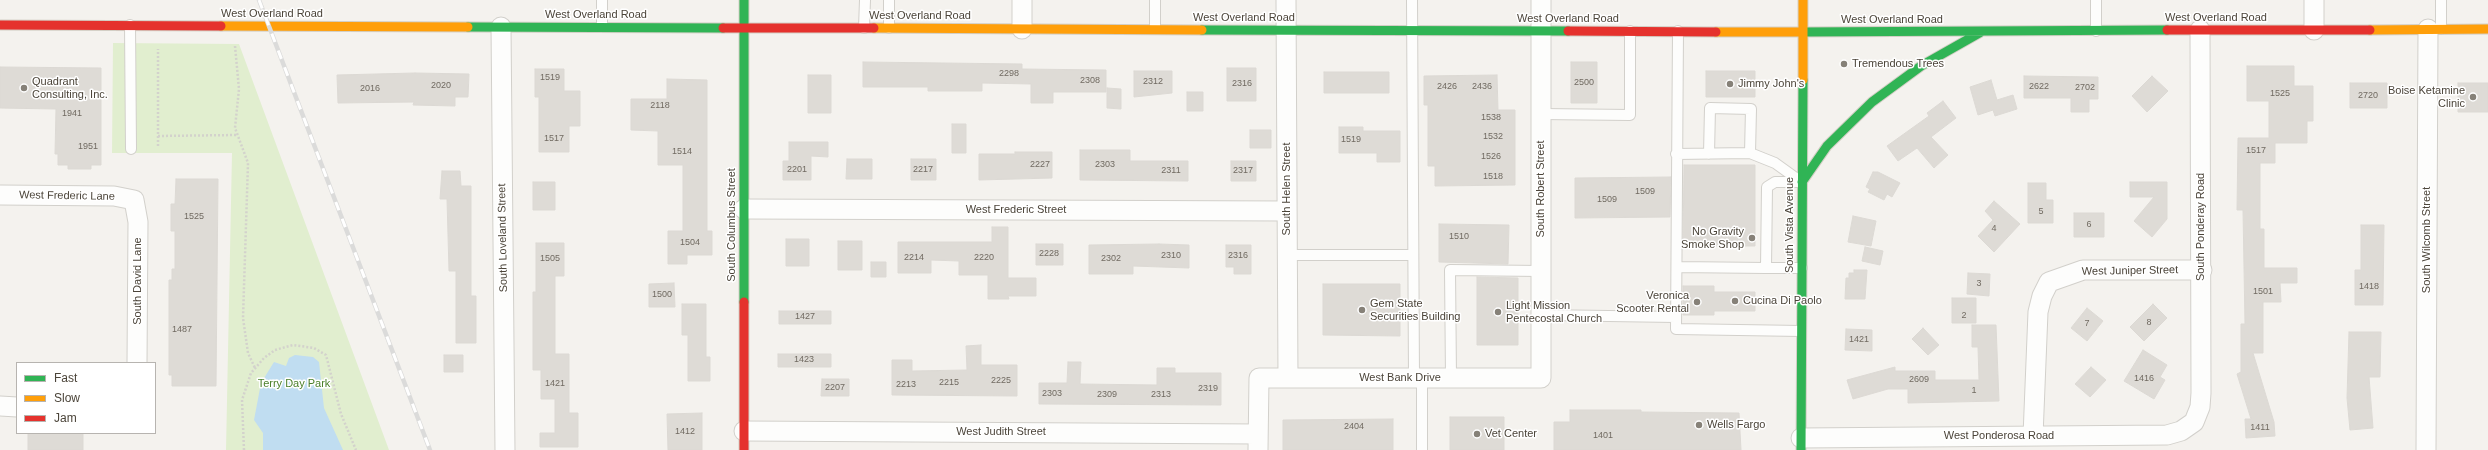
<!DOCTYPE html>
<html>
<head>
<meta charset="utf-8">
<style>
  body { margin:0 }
  #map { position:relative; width:2488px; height:450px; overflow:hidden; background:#f4f2ee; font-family:Helvetica,sans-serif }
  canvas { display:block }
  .legend { position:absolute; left:16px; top:362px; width:140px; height:72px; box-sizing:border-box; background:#fff; border:1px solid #b7b4b0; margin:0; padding:5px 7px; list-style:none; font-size:12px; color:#4b4439 }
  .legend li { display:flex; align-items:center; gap:8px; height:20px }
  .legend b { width:20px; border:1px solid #b7b4b0 }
</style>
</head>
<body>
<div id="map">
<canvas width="2488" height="450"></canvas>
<ul class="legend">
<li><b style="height:5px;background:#30b455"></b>Fast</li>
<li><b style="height:5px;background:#ff9f0a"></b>Slow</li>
<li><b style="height:5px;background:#e5322d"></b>Jam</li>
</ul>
</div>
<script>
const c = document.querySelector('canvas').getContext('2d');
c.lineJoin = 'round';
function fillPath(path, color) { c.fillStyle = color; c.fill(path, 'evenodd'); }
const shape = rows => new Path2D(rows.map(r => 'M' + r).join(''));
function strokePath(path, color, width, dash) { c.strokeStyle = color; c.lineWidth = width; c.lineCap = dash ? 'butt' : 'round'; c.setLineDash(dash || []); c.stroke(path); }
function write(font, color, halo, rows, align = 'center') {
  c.font = font + ' Helvetica,sans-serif'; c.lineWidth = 3; c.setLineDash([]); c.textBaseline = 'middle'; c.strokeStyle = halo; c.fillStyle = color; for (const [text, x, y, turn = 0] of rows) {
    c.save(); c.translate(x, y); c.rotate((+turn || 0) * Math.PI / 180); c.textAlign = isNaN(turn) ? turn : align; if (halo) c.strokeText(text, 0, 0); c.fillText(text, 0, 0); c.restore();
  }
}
fillPath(shape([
  [113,43,239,44,389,450,226,450,232,153,112,153]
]), '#e1eecf');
fillPath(shape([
  [295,355,313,357,319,362,324,408,343,450,263,450,263,433,254,420,261,383,274,362,286,366,289,358]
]), '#c0ddf1');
const building = shape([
  [863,62,1022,64,1022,69,1106,70,1106,92,1053,92,1053,103,1031,103,1031,84,982,83,982,91,928,91,928,87,863,87,863,62],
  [1571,62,1597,62,1597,103,1571,103,1571,62],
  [2247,66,2294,66,2294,86,2313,86,2313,121,2307,121,2307,143,2275,143,2275,163,2260,163,2260,229,2264,229,2264,268,2297,268,2297,283,2280,283,2281,302,2263,302,2263,353,2253,353,2274,422,2275,436,2246,438,2245,419,2251,419,2237,374,2241,372,2241,324,2245,324,2243,210,2237,210,2238,138,2269,138,2269,101,2247,101,2247,66],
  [0,67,101,68,101,165,91,165,91,169,68,169,68,165,58,165,58,154,55,154,56,109,0,108,0,67],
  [1227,68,1256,68,1256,101,1227,101,1227,68],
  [535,69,564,69,564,91,580,91,580,126,569,126,569,152,539,152,539,97,535,97,535,69],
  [1134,71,1172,71,1172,93,1134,97,1134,71],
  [1706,71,1755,71,1755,97,1706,97,1706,71],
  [1324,72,1389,72,1389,93,1324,93,1324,72],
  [415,73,469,74,468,97,455,97,455,106,413,105,414,102,338,103,337,75,415,73],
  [808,75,831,75,831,113,808,113,808,75],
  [1497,75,1498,110,1515,110,1515,185,1435,186,1435,166,1428,166,1428,105,1424,105,1424,76,1497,75],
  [2024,76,2098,77,2098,99,2089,99,2089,112,2071,112,2071,98,2024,98,2024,76],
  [2152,76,2168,91,2147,112,2132,96,2152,76],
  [667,79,707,80,707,231,712,231,712,255,687,255,687,264,668,264,668,231,683,231,683,165,658,165,658,131,631,130,631,99,667,99,667,79],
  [1991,80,1997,100,2013,95,2017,109,1995,116,1993,110,1978,115,1970,87,1991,80],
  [2350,83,2387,83,2387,108,2350,108,2350,83],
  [2458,83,2488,83,2488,112,2458,112,2458,83],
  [1107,88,1121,89,1121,109,1107,108,1107,88],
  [1187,92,1203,92,1203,111,1187,111,1187,92],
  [1943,101,1956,118,1931,137,1948,155,1934,168,1917,148,1898,161,1887,146,1929,116,1927,113,1943,101],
  [952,124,966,124,966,153,952,153,952,124],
  [1339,127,1363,127,1363,131,1400,131,1400,162,1377,162,1377,153,1339,153,1339,127],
  [1250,130,1271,130,1271,148,1250,148,1250,130],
  [789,142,828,142,828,157,811,156,811,180,783,180,783,161,789,161,789,142],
  [1080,150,1130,150,1130,161,1188,161,1188,181,1080,180,1080,150],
  [1015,152,1052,152,1052,178,979,180,979,154,1015,154,1015,152],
  [847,159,872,159,872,179,846,179,847,159],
  [911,159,936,159,936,180,911,180,911,159],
  [1231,161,1256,161,1256,181,1231,181,1231,161],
  [1684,165,1755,165,1755,246,1683,246,1684,165],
  [442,171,460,171,461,186,471,186,471,296,476,296,476,343,456,343,456,271,449,271,447,199,440,199,442,171],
  [1873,172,1878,172,1900,183,1892,197,1887,194,1884,200,1868,192,1870,189,1866,187,1873,172],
  [1671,177,1670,217,1575,218,1575,178,1671,177],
  [176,179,218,179,216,386,172,386,172,375,169,375,169,280,172,280,172,269,175,269,175,231,171,231,171,204,175,204,176,179],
  [533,182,555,182,555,210,533,210,533,182],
  [2130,182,2167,182,2167,219,2152,237,2134,221,2154,197,2130,197,2130,182],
  [2028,183,2046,183,2046,200,2053,200,2053,223,2028,223,2028,183],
  [1994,201,2020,224,1994,252,1978,236,1993,220,1985,211,1994,201],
  [2074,213,2104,213,2104,237,2074,237,2074,213],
  [1853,216,1876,221,1871,246,1848,242,1853,216],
  [1439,224,1509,225,1508,264,1439,262,1439,224],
  [2361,225,2384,225,2383,305,2355,305,2355,270,2361,270,2361,225],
  [992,227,1008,227,1008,278,1036,278,1036,296,1008,296,1009,299,988,299,988,275,959,275,959,261,931,260,931,273,898,273,898,242,992,242,992,227],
  [786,239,809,239,809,266,786,266,786,239],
  [838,241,862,241,862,270,838,270,838,241],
  [536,243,564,243,564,276,555,276,555,354,569,354,569,413,578,413,578,447,540,447,540,433,555,433,555,399,541,399,541,370,533,370,533,292,536,292,536,243],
  [1036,244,1063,244,1063,265,1036,265,1036,244],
  [1159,244,1189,245,1189,268,1133,266,1133,274,1089,274,1089,245,1159,244],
  [1226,245,1251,245,1251,274,1234,274,1234,267,1226,267,1226,245],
  [1865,247,1883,251,1880,265,1862,261,1865,247],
  [871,262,886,262,886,277,871,277,871,262],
  [1854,270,1867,270,1865,299,1845,299,1846,278,1849,278,1849,273,1854,273,1854,270],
  [1968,273,1990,274,1989,296,1967,294,1968,273],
  [1477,277,1518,278,1518,345,1477,345,1477,277],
  [674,283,675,307,649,307,649,284,674,283],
  [1323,284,1400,284,1400,336,1323,335,1323,284],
  [1683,286,1714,286,1714,292,1755,292,1755,311,1714,311,1714,315,1683,315,1683,286],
  [1952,298,1976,298,1976,323,1952,323,1952,298],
  [682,304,706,304,706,357,710,357,710,381,688,381,688,335,682,335,682,304],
  [2153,304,2167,318,2144,341,2130,327,2153,304],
  [2087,308,2103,321,2087,341,2071,328,2087,308],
  [779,311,831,311,831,324,779,324,779,311],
  [1972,325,1996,325,1999,401,1908,403,1908,389,1888,389,1853,399,1847,380,1895,367,1895,371,1935,371,1935,380,1979,380,1978,347,1972,347,1972,325],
  [1923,328,1939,345,1928,355,1912,339,1923,328],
  [1846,329,1872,330,1872,351,1845,350,1846,329],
  [2349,332,2381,332,2380,377,2369,377,2373,428,2350,430,2347,398,2349,332],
  [981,345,981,365,1017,365,1017,396,892,395,892,360,912,360,912,371,967,370,966,346,981,345],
  [2143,350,2167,365,2160,377,2165,380,2154,399,2124,381,2143,350],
  [778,354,831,354,831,367,778,367,778,354],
  [444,355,463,355,463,372,444,372,444,355],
  [1068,362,1081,362,1080,384,1157,385,1157,368,1175,368,1175,373,1221,373,1221,405,1039,404,1039,383,1067,383,1068,362],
  [2091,367,2106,380,2090,397,2075,384,2091,367],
  [822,379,849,379,849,396,821,396,822,379],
  [1570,410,1641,410,1641,412,1739,413,1741,450,1554,450,1554,422,1570,422,1570,410],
  [702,413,702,450,668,450,667,414,702,413],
  [1450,417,1504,417,1504,450,1450,450,1450,417],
  [1393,419,1393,450,1283,450,1283,420,1393,419],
  [28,433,83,433,83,450,28,450,28,433]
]);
fillPath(building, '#dedbd6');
strokePath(building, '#dcd9d4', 1);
const lane = shape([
  [602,0,602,27],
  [889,0,889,28],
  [1155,0,1155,29],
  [1412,0,1414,378],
  [2096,0,2096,31],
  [130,25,131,149],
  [864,28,865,0],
  [2441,29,2441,0],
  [1678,31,1676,329,1801,331],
  [1541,114,1630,115,1630,31],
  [1676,154,1750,153,1775,163,1800,181],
  [1709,154,1710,108,1751,109,1750,153],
  [1287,255,1413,255],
  [1677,267,1766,268],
  [1802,268,1766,268,1767,187,1775,182,1802,182],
  [1541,315,1676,317],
  [1422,378,1422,450],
  [1451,378,1450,270,1541,271]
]);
const street = shape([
  [1022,0,1022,29],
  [1286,0,1288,378],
  [2314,0,2314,30],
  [501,27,505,450],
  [0,195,114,196,134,200,138,222,137,363],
  [744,209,1287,211],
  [0,406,17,407],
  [744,431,1258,434],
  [2033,436,2038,312,2042,296,2049,282,2083,270,2202,270],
  [1801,438,2167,435,2181,431,2194,422,2200,407,2201,393,2200,30],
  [1258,450,1259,378,1541,378,1541,0],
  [2426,450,2428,29]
]);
const fast = shape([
  [744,0,744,302],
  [468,27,723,28],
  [1202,30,1568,31],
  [1803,32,2167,30],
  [1802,182,1827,146,1872,102,1921,66,1981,32],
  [1801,450,1803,80]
]);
const slow = shape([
  [221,26,468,27],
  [874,28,1202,30],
  [2370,30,2488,29],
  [1716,32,1803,32],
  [1803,80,1803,0]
]);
const jam = shape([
  [0,25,221,26],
  [723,28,874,28],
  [2167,30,2370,30],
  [1568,31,1716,32],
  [744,302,744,450]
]);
strokePath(lane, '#d2d0cb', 12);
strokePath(street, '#d2d0cb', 21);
strokePath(fast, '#d3cfc5', 11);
strokePath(slow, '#d3cfc5', 11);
strokePath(jam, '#d3cfc5', 11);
strokePath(shape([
  [235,46,239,89,235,128,248,163,243,318,248,353,255,368],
  [158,136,237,135],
  [158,146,158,49],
  [244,450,242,400,251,373,264,358,275,350,293,345,314,348,326,355,341,414,356,450]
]), '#d3d2cc', 2.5, [2, 2]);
strokePath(lane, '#fdfdfc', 10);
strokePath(street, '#fdfdfc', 19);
strokePath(fast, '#30b455', 9);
strokePath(slow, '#ff9f0a', 9);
strokePath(jam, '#e5322d', 9);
const rail = shape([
  [259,0,430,450]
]);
strokePath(rail, '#dbdbda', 4.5);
strokePath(rail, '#fff', 3, [9]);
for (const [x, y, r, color] of [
  [1844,64,4,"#868178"],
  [1730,84,4,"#868178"],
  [24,88,4,"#868178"],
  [2473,97,4,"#868178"],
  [1752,238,4,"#868178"],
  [1735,301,4,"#868178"],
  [1697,302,4,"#868178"],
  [1362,310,4,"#868178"],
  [1498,312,4,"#868178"],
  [1699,425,4,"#868178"],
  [1477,434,4,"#868178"]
]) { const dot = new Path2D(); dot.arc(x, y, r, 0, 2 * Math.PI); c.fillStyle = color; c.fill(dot); strokePath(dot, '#fff', 1.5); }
write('9px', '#706a61', null, [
  ["2298",1009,74],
  ["1519",550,78],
  ["2308",1090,81],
  ["2312",1153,82],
  ["2500",1584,83],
  ["2316",1242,84],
  ["2020",441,86],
  ["2426",1447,87],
  ["2436",1482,87],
  ["2622",2039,87],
  ["2702",2085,88],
  ["2016",370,89],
  ["1525",2280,94],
  ["2720",2368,96],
  ["2118",660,106],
  ["1941",72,114],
  ["1538",1491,118],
  ["1532",1493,137],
  ["1517",554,139],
  ["1519",1351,140],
  ["1951",88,147],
  ["1517",2256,151],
  ["1514",682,152],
  ["1526",1491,157],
  ["2227",1040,165],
  ["2303",1105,165],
  ["2201",797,170],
  ["2217",923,170],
  ["2311",1171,171],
  ["2317",1243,171],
  ["1518",1493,177],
  ["1509",1645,192],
  ["1509",1607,200],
  ["5",2041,212],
  ["1525",194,217],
  ["6",2089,225],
  ["4",1994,229],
  ["1510",1459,237],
  ["1504",690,243],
  ["2228",1049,254],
  ["2310",1171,256],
  ["2316",1238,256],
  ["2214",914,258],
  ["2220",984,258],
  ["1505",550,259],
  ["2302",1111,259],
  ["3",1979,284],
  ["1418",2369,287],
  ["1501",2263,292],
  ["1500",662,295],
  ["2",1964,316],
  ["1427",805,317],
  ["8",2149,323],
  ["7",2087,324],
  ["1487",182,330],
  ["1421",1859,340],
  ["1423",804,360],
  ["1416",2144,379],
  ["2609",1919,380],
  ["2225",1001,381],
  ["2215",949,383],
  ["1421",555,384],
  ["2213",906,385],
  ["2207",835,388],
  ["2319",1208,389],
  ["1",1974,391],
  ["2303",1052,394],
  ["2309",1107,395],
  ["2313",1161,395],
  ["2404",1354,427],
  ["1411",2260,428],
  ["1412",685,432],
  ["1401",1603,436]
]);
write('11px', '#4b4439', '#fff', [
  ["West Overland Road",272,14],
  ["West Overland Road",596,15],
  ["West Overland Road",920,16],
  ["West Overland Road",1244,18],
  ["West Overland Road",2216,18],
  ["West Overland Road",1568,19],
  ["West Overland Road",1892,20],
  ["South Helen Street",1287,189,-90],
  ["South Robert Street",1541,189,-90],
  ["West Frederic Lane",67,196,1],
  ["West Frederic Street",1016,210],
  ["South Columbus Street",732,225,-90],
  ["South Vista Avenue",1790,225,-90],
  ["South Ponderay Road",2201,227,-90],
  ["South Loveland Street",503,238,-91],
  ["South Wilcomb Street",2427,240,-90],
  ["West Juniper Street",2130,271,-1],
  ["South David Lane",138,281,-90],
  ["West Bank Drive",1400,378],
  ["West Judith Street",1001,432],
  ["West Ponderosa Road",1999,436]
]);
write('11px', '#4b4439', '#fff', [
  ["Tremendous Trees",1852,64],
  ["Quadrant",32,82],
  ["Consulting, Inc.",32,95],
  ["Jimmy John's",1738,84],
  ["Boise Ketamine",2465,91,"right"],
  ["Clinic",2465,104,"right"],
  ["No Gravity",1744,232,"right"],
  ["Smoke Shop",1744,245,"right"],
  ["Veronica",1689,296,"right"],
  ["Scooter Rental",1689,309,"right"],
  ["Cucina Di Paolo",1743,301],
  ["Gem State",1370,304],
  ["Securities Building",1370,317],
  ["Light Mission",1506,306],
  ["Pentecostal Church",1506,319],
  ["Wells Fargo",1707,425],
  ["Vet Center",1485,434]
], 'left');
write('11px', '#4a7f2a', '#fff', [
  ["Terry Day Park",294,384]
]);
</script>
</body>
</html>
